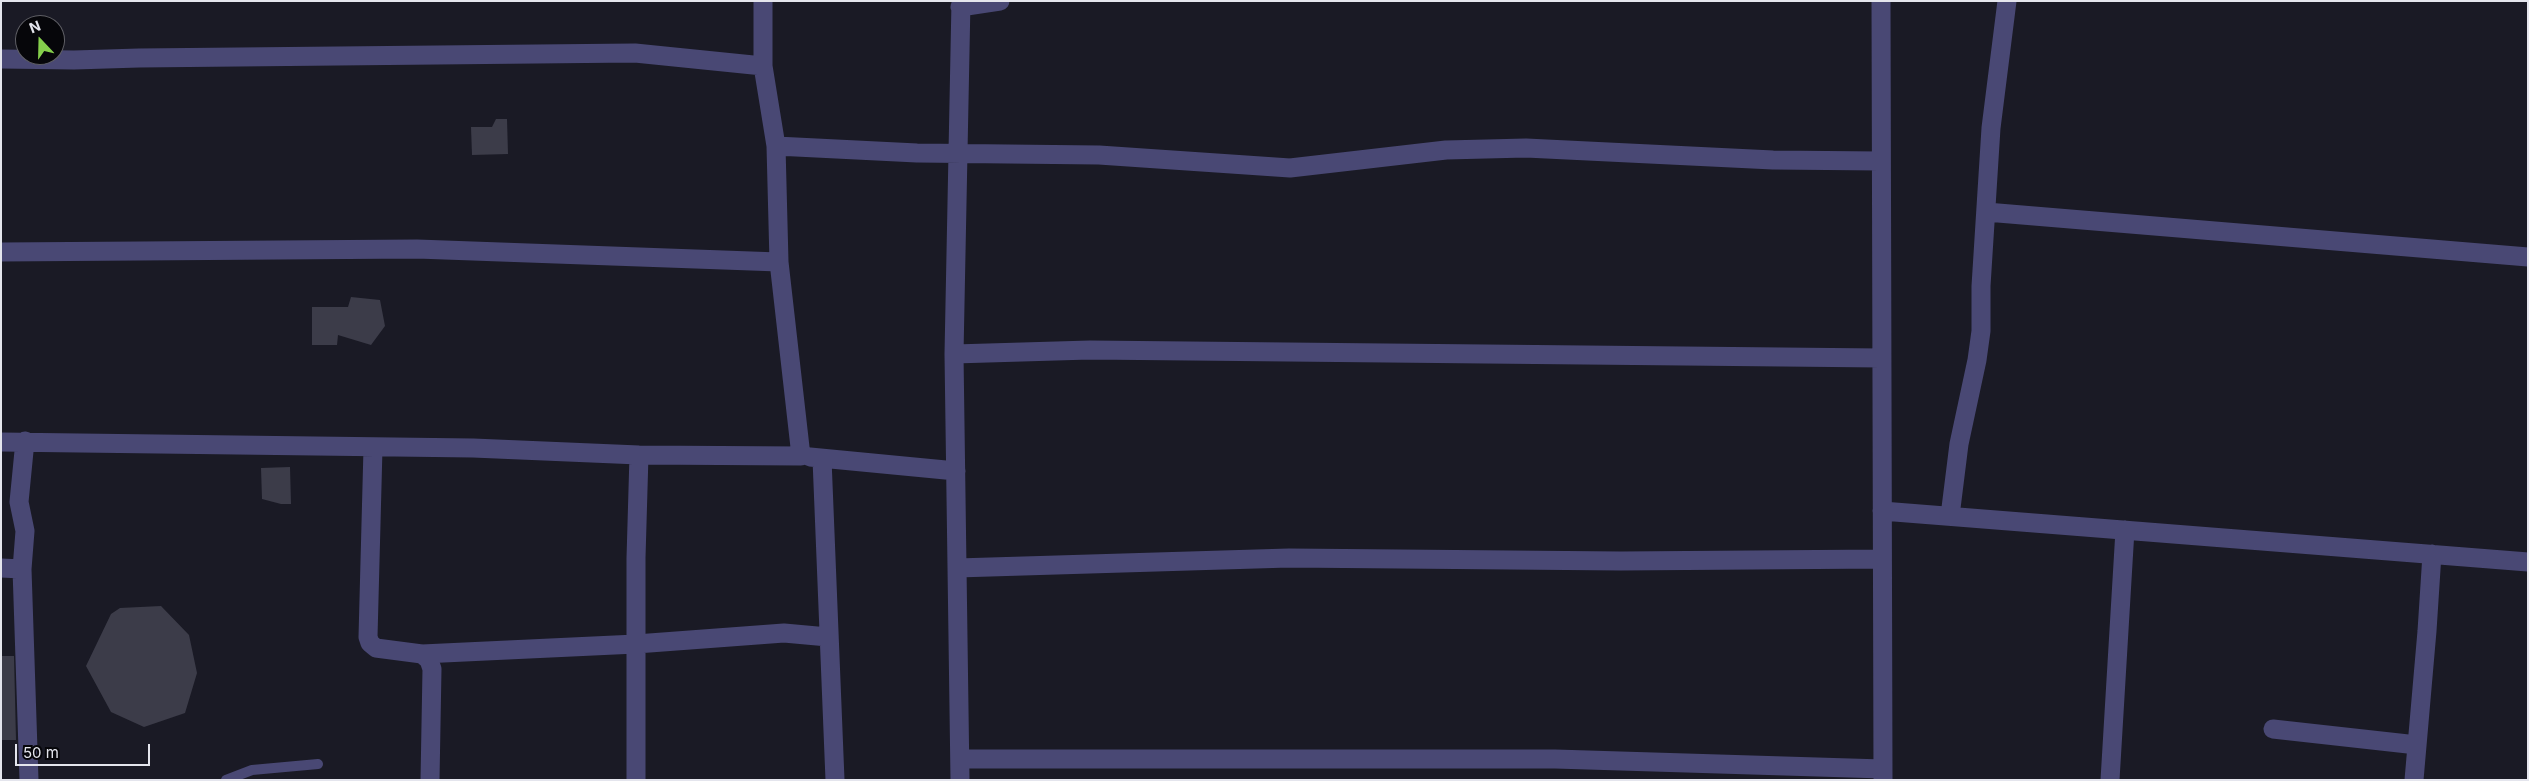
<!DOCTYPE html>
<html>
<head>
<meta charset="utf-8">
<style>
  body { margin:0 }
  #map { position:relative; width:2529px; height:781px; overflow:hidden; background:#1a1a25; font-family:Inter,sans-serif }
  canvas { display:block }
  .frame { position:absolute; inset:0; border:2px solid #e4e5ed; pointer-events:none }
  .north { position:absolute; left:15px; top:15px; width:50px; height:50px; box-sizing:border-box; background:#06060a; border:1px solid #5f5f65; border-radius:50%; rotate:339deg; font-size:14px; font-weight:700; line-height:20px; text-align:center; color:#e4e5ed }
  .north::after { content:''; display:block; margin:auto; width:18px; height:22px; background:#85cf4c; clip-path:polygon(50% 0,100% 100%,50% 72%,0 100%) }
  .scale { position:absolute; left:15px; top:744px; width:135px; height:22px; box-sizing:border-box; border:2px solid #e4e5ed; border-top:0; padding-left:6px; font-size:15px; line-height:18px; white-space:nowrap; color:#e4e5ed; -webkit-text-stroke:4px #06060a; paint-order:stroke }
</style>
</head>
<body>
<div id="map">
<canvas width="2529" height="781"></canvas>
<div class="frame"></div>
<div class="north">N</div>
<div class="scale">50 m</div>
</div>
<script>
const c = document.querySelector('canvas').getContext('2d');
c.lineJoin = 'round';
function fillPath(path, color) { c.fillStyle = color; c.fill(path, 'evenodd'); }
const shape = rows => new Path2D(rows.map(r => 'M' + r).join(''));
function strokePath(path, color, width, dash) { c.strokeStyle = color; c.lineWidth = width; c.lineCap = dash ? 'butt' : 'round'; c.setLineDash(dash || []); c.stroke(path); }
fillPath(shape([
  [496,119,507,119,508,154,472,155,471,127,492,127],
  [351,297,380,300,385,326,371,345,338,335,337,345,312,345,312,307,348,307],
  [290,467,291,504,281,504,262,499,261,468],
  [161,606,189,635,197,673,185,713,144,727,111,712,86,666,111,614,120,608],
  [1,656,14,656,16,740,1,740]
]), '#3c3c49');
strokePath(shape([
  [226,780,252,770,318,764]
]), '#494874', 10);
strokePath(shape([
  [1881,1,1883,780],
  [960,7,1000,1],
  [1,59,74,60,139,58,635,53,763,66],
  [776,146,917,153,1099,155,1290,168,1446,150,1526,148,1773,160,1880,161],
  [1986,212,2528,257],
  [1,252,417,249,779,262],
  [954,354,1090,350,1881,358],
  [25,441,19,502,25,531,22,569,29,780],
  [1,442,473,448,639,455,801,456,779,262,776,146,763,66,763,1],
  [373,448,368,637,370,643,376,648,422,654,429,660,432,669,430,780],
  [810,457,956,471],
  [822,459,835,780],
  [1882,511,2528,562],
  [1950,516,1959,444,1977,360,1981,331,1981,286,1991,128,2007,1],
  [1,568,22,569],
  [957,568,1289,558,1621,561,1882,559],
  [422,654,636,644,784,633,828,637],
  [2273,729,2417,745],
  [961,759,1555,759,1883,769],
  [636,780,636,558,639,455],
  [960,780,954,354,961,1],
  [2110,780,2125,530],
  [2414,780,2427,631,2432,554]
]), '#494874', 19);
</script>
</body>
</html>
